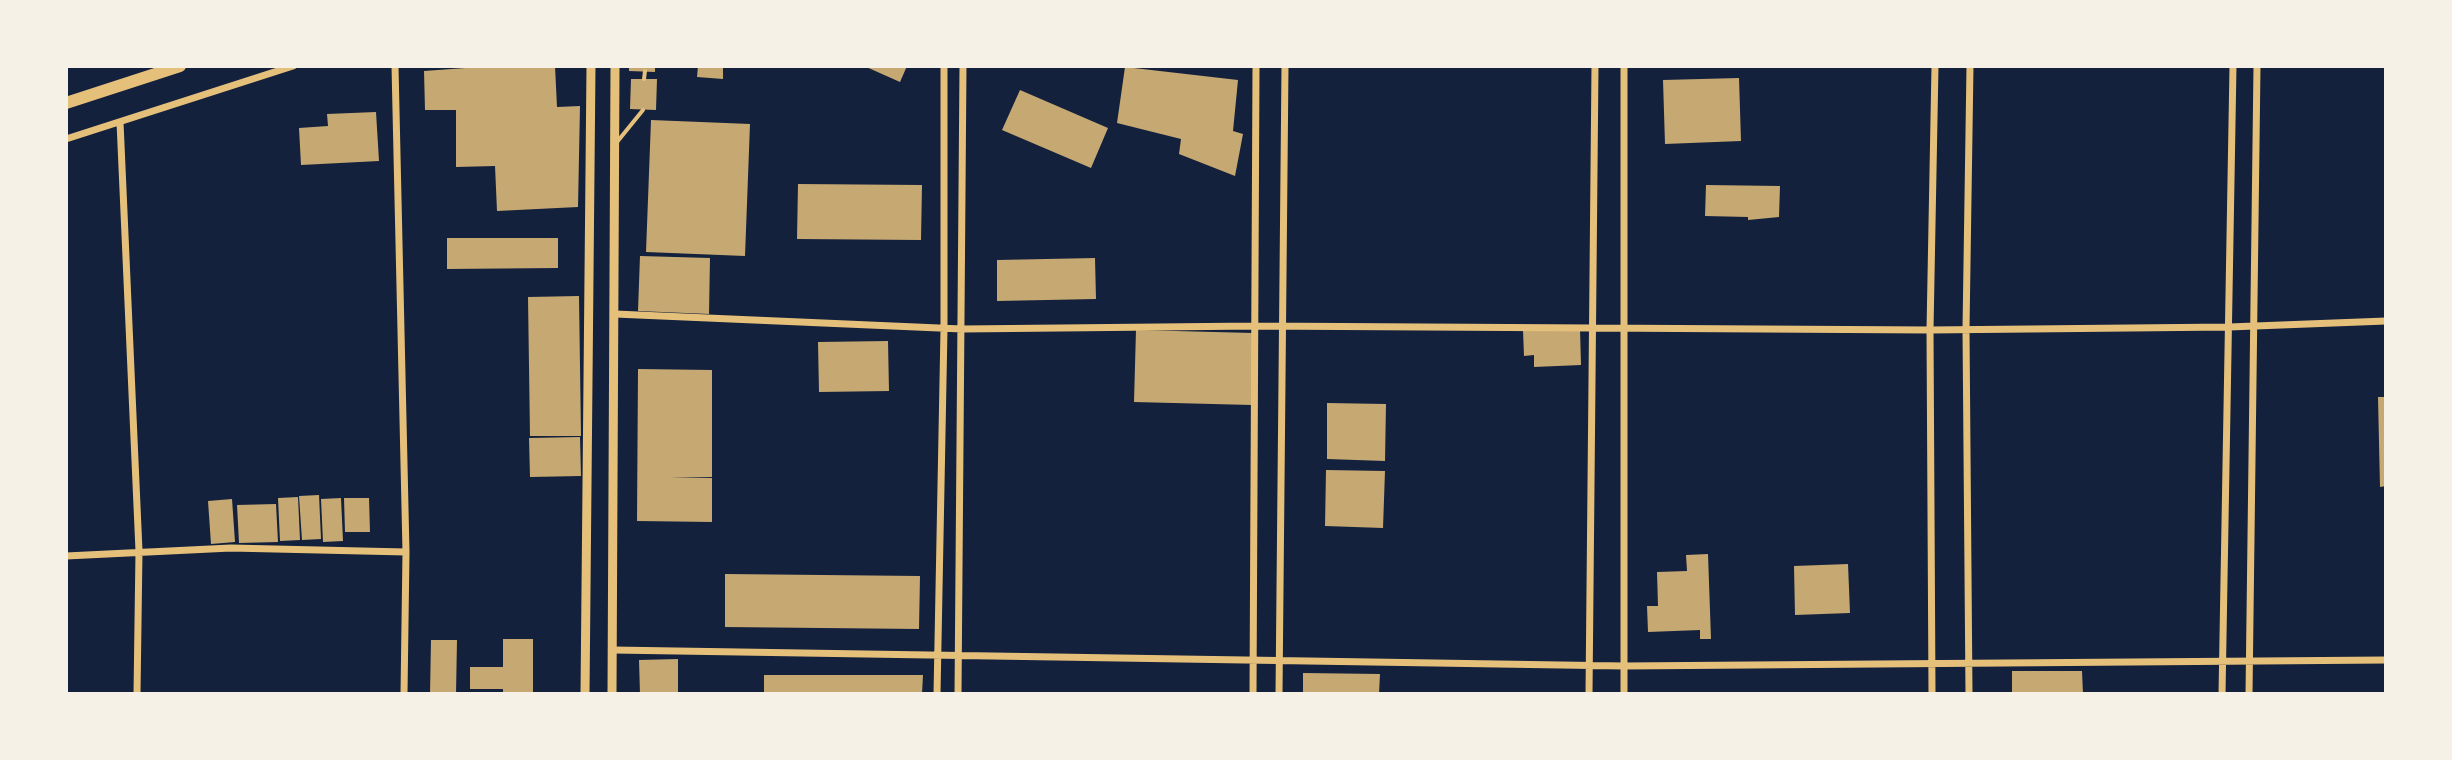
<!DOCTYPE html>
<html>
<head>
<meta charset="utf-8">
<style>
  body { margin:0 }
  #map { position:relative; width:2452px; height:760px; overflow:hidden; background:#14213d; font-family:"DM Sans",sans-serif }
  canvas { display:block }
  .frame { position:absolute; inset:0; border:68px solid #f6f1e7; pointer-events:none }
</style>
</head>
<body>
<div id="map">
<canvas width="2452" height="760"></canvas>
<div class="frame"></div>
</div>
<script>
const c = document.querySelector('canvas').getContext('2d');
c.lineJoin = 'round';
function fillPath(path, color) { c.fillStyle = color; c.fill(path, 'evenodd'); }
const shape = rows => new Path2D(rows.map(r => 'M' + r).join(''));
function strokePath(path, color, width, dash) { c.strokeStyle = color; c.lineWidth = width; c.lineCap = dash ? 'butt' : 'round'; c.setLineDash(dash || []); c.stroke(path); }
fillPath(shape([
  [493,66,555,66,557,107,580,106,578,207,497,211,495,166,456,167,456,110,425,110,424,71],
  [629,66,655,66,655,72,629,71],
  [698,66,723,66,723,79,697,77],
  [864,66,907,66,900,82],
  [1125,67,1238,80,1233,131,1243,134,1235,176,1179,154,1181,139,1117,123],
  [1739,78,1741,141,1665,144,1663,80],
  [631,79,657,79,656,110,630,109],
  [1020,90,1108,128,1091,168,1002,130],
  [376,112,379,161,301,165,299,128,328,126,327,114],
  [651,120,750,124,745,256,646,252],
  [798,184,922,185,921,240,797,239],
  [1706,185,1780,186,1779,217,1748,220,1748,217,1705,216],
  [447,238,558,238,558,268,447,269],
  [640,256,710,258,709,314,638,311],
  [1095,258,1096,299,997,301,997,260],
  [579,296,581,436,530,436,528,297],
  [1580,329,1581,365,1534,367,1534,355,1524,356,1523,330],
  [1136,330,1253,333,1252,405,1134,402],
  [888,341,889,391,819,392,818,342],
  [638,369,712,370,712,477,670,478,712,478,712,522,637,521],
  [2378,397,2386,397,2386,486,2380,487],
  [1327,403,1386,404,1385,461,1327,459],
  [580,437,581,476,530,477,529,438],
  [1326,470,1385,471,1383,528,1325,526],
  [319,495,321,539,302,540,299,496],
  [298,497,300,540,280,541,278,498],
  [341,498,343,541,323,542,321,499],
  [344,498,369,498,370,532,345,532],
  [232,499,235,542,211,544,208,501],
  [276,504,278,542,239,543,237,505],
  [1708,554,1711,639,1700,639,1700,630,1648,632,1647,606,1658,606,1657,572,1687,571,1686,555],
  [1848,564,1850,613,1795,615,1794,566],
  [725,574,920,576,919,629,725,627],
  [503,639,533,639,533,694,503,694,503,689,470,689,470,667,503,667],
  [431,640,457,640,456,694,430,694],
  [678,659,678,694,640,694,639,660],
  [2012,671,2082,671,2083,694,2012,694],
  [1303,673,1380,674,1379,694,1303,694],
  [764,675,923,675,922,694,764,694]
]), '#c6a872');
strokePath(shape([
  [644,79,645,71],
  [617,142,643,110]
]), '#e5c07b', 4);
strokePath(shape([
  [395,66,406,552,404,694],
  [120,122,139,551,137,694],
  [66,139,293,66],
  [615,314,962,329,1256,326,1930,330,2229,327,2386,321],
  [66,556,231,548,406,552],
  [613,650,1624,666,2386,660],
  [937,694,944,329,944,66],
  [958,694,963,66],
  [1253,694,1256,66],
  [1279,694,1285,66],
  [1589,694,1595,66],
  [1624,694,1624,66],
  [1932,694,1930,330,1935,66],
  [1969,694,1966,329,1970,66],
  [2222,694,2233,66],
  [2249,694,2257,66]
]), '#e5c07b', 7);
strokePath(shape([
  [585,694,591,66],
  [612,694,615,66]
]), '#e5c07b', 9);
strokePath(shape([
  [66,103,180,66]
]), '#e5c07b', 12);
</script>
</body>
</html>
